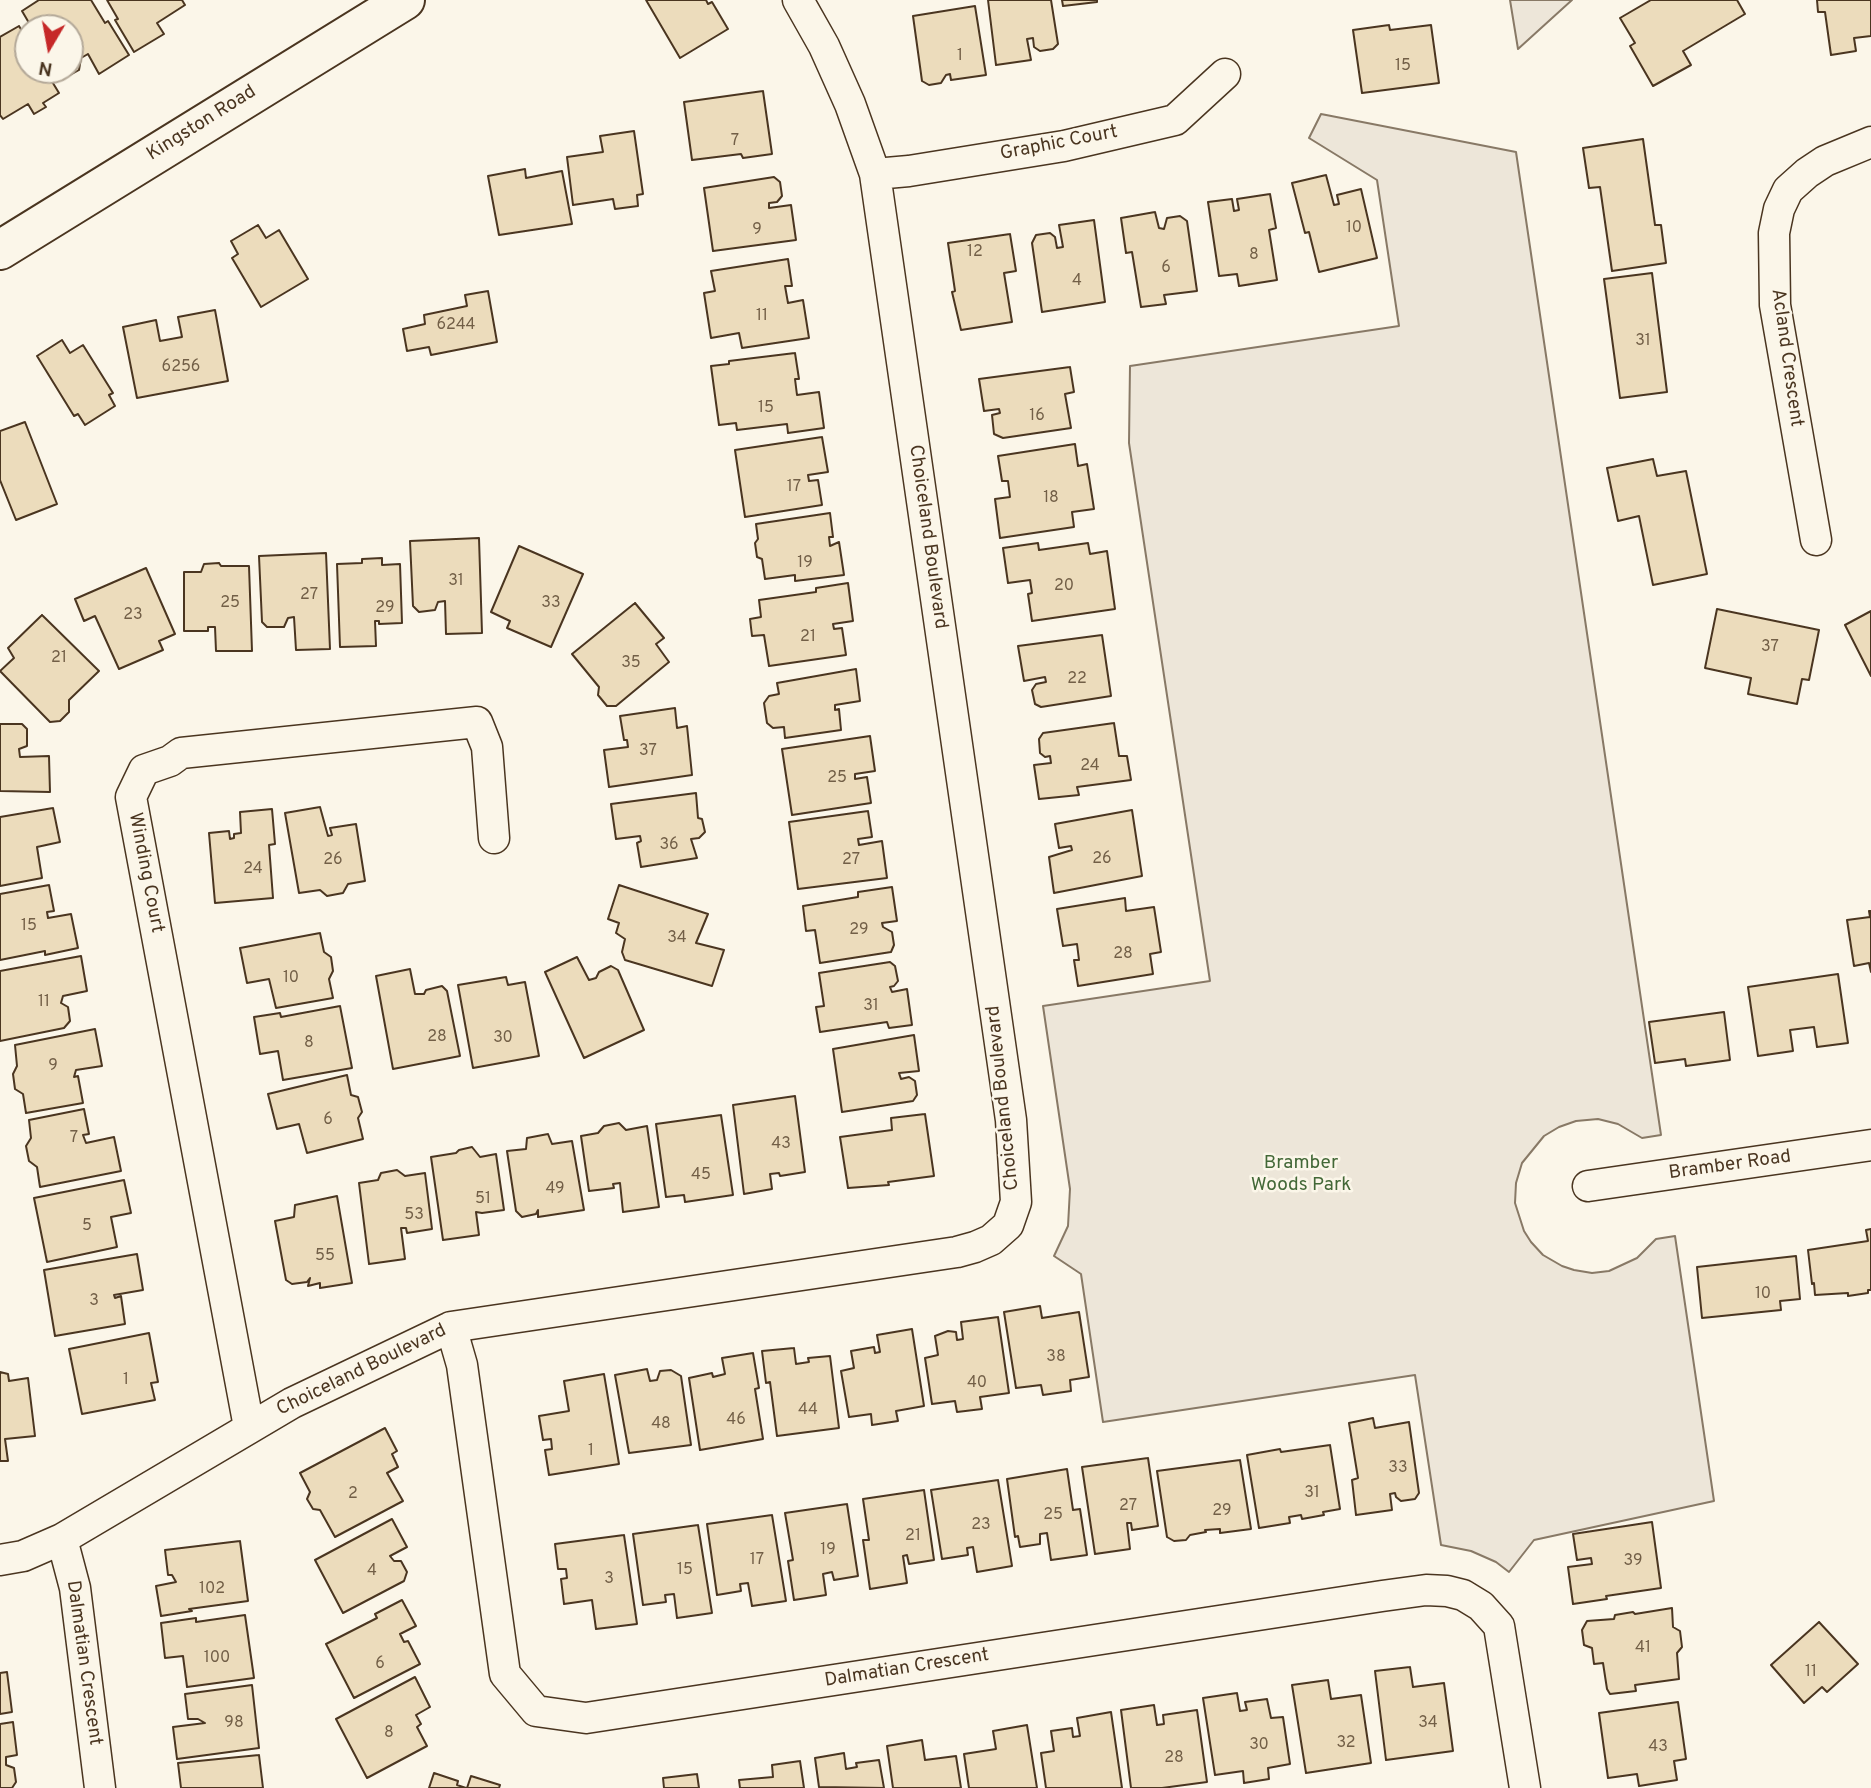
<!DOCTYPE html>
<html>
<head>
<meta charset="utf-8">
<style>
  body { margin:0 }
  #map { position:relative; width:1871px; height:1788px; overflow:hidden; background:#fbf6e9; font-family:Overpass,sans-serif }
  canvas { display:block }
  .north { position:absolute; left:14px; top:14px; width:70px; height:70px; box-sizing:border-box; background:#fbf6e9; border:2px solid #b4a999; border-radius:50%; rotate:190deg; font-size:19px; font-weight:700; line-height:28px; text-align:center; color:#4a3520 }
  .north::after { content:''; display:block; margin:auto; width:24px; height:32px; background:#c62828; clip-path:polygon(50% 0,100% 100%,50% 72%,0 100%) }
</style>
</head>
<body>
<div id="map">
<canvas width="1871" height="1788"></canvas>
<div class="north">N</div>
</div>
<script>
const c = document.querySelector('canvas').getContext('2d');
c.lineJoin = 'round';
function fillPath(path, color) { c.fillStyle = color; c.fill(path, 'evenodd'); }
const shape = rows => new Path2D(rows.map(r => 'M' + r).join(''));
function strokePath(path, color, width, dash) { c.strokeStyle = color; c.lineWidth = width; c.lineCap = dash ? 'butt' : 'round'; c.setLineDash(dash || []); c.stroke(path); }
function write(font, color, halo, rows, align = 'center') {
  c.font = font + ' Overpass,sans-serif'; c.lineWidth = 5; c.setLineDash([]); c.textBaseline = 'middle'; c.strokeStyle = halo; c.fillStyle = color; for (const [text, x, y, turn = 0] of rows) {
    c.save(); c.translate(x, y); c.rotate((+turn || 0) * Math.PI / 180); c.textAlign = isNaN(turn) ? turn : align; if (halo) c.strokeText(text, 0, 0); c.fillText(text, 0, 0); c.restore();
  }
}
const green = shape([
  [1510,0,1572,0,1518,49,1510,0],
  [1321,114,1516,152,1661,1135,1642,1138,1618,1124,1598,1119,1576,1121,1559,1127,1544,1136,1522,1163,1516,1183,1515,1203,1524,1231,1531,1242,1543,1255,1562,1266,1574,1270,1592,1273,1609,1271,1637,1258,1656,1239,1675,1236,1714,1501,1534,1540,1509,1572,1496,1562,1471,1551,1441,1545,1415,1375,1103,1422,1081,1274,1054,1256,1068,1226,1070,1189,1043,1006,1210,981,1129,443,1130,366,1399,326,1377,180,1309,138,1321,114]
]);
fillPath(green, '#ede6d9');
strokePath(green, '#887966', 2);
const building = shape([
  [39,0,91,0,105,23,108,21,129,55,99,74,88,54,81,58,79,70,70,75,60,74,58,70,70,70,70,28,32,28,22,11,39,0],
  [107,0,182,0,185,5,157,23,164,34,134,52,115,20,118,19,107,0],
  [646,0,706,0,708,4,712,2,728,29,680,58,646,0],
  [988,0,1051,0,1058,44,1053,49,1040,51,1034,47,1033,38,1027,39,1031,60,996,65,988,0],
  [1062,0,1097,0,1097,2,1063,6,1062,0],
  [1651,0,1737,0,1745,14,1683,51,1691,65,1653,86,1630,46,1635,43,1620,18,1651,0],
  [1817,0,1871,0,1871,36,1854,38,1856,51,1831,55,1825,12,1818,12,1817,0],
  [975,6,986,75,951,80,950,74,946,75,941,83,929,85,922,81,913,16,975,6],
  [1389,25,1390,30,1431,25,1439,83,1362,93,1353,30,1389,25],
  [19,26,28,41,28,70,45,70,59,93,43,103,46,107,34,114,28,104,3,119,0,115,0,37,19,26],
  [763,91,772,154,743,158,741,154,692,160,684,102,763,91],
  [634,131,643,194,637,195,638,206,615,209,613,199,573,205,567,157,603,152,600,136,634,131],
  [1643,139,1655,225,1661,225,1666,263,1612,271,1600,187,1589,188,1583,148,1643,139],
  [525,169,526,178,562,171,572,224,499,235,488,176,525,169],
  [1326,175,1334,205,1339,204,1337,195,1361,189,1377,258,1319,272,1309,232,1305,233,1292,183,1326,175],
  [774,177,780,182,782,196,777,202,769,203,769,208,791,205,796,240,713,251,704,188,774,177],
  [1270,194,1276,228,1269,230,1277,280,1239,286,1237,274,1219,276,1208,202,1232,199,1234,211,1239,210,1237,199,1270,194],
  [1155,212,1159,228,1164,229,1167,218,1180,216,1187,221,1197,291,1164,295,1166,304,1141,307,1132,252,1126,253,1121,218,1155,212],
  [1094,220,1105,302,1042,312,1032,243,1036,235,1050,233,1055,237,1057,248,1063,247,1059,225,1094,220],
  [258,225,266,238,279,230,308,279,261,307,232,258,238,254,231,241,258,225],
  [1010,234,1016,271,1004,273,1012,322,961,330,952,292,955,291,948,243,1010,234],
  [788,259,792,286,785,286,788,303,803,300,809,338,742,348,739,333,711,338,704,293,715,291,711,271,788,259],
  [1652,273,1667,392,1620,398,1604,279,1652,273],
  [488,291,497,342,431,355,429,347,407,351,403,329,425,324,424,315,467,306,465,295,488,291],
  [215,310,228,381,137,398,123,327,156,320,160,341,182,337,178,317,215,310],
  [62,340,70,353,83,345,113,393,109,395,115,406,85,425,78,414,74,416,37,356,62,340],
  [795,353,799,379,795,379,797,395,819,392,824,428,788,433,787,424,737,430,736,423,719,425,711,366,729,364,729,361,795,353],
  [1070,367,1074,392,1065,394,1071,428,1003,438,994,434,992,415,1000,413,999,409,984,411,979,379,1070,367],
  [25,422,57,504,16,520,0,480,0,431,25,422],
  [822,437,828,472,808,475,809,481,818,480,822,505,745,517,735,450,822,437],
  [1075,444,1078,466,1087,464,1094,509,1072,512,1074,527,1000,538,995,499,1010,497,1008,481,1002,481,998,456,1075,444],
  [1653,459,1657,476,1686,471,1707,574,1653,585,1639,516,1618,521,1607,468,1653,459],
  [830,513,833,537,829,537,830,546,839,542,844,575,795,581,795,575,765,579,762,559,757,557,755,543,758,539,756,524,830,513],
  [479,538,482,633,446,634,445,601,438,602,435,610,419,612,413,606,410,541,479,538],
  [1038,543,1039,550,1088,543,1090,554,1107,551,1115,609,1032,621,1028,594,1032,593,1030,580,1008,583,1003,548,1038,543],
  [519,546,583,574,551,647,507,628,510,621,491,612,519,546],
  [326,553,330,649,296,650,294,617,288,618,284,627,267,627,262,622,259,556,326,553],
  [382,558,382,565,400,564,402,623,379,624,379,621,375,621,376,646,340,647,337,564,362,563,362,559,382,558],
  [219,563,221,566,249,566,252,651,216,651,215,627,208,627,208,631,184,631,184,572,201,572,204,564,219,563],
  [146,568,175,634,159,641,163,650,119,669,95,616,84,621,75,599,146,568],
  [848,583,853,621,833,624,834,629,842,628,846,655,769,666,764,635,752,636,750,619,761,617,759,600,816,592,816,588,848,583],
  [635,603,664,638,656,644,669,662,616,706,607,706,598,695,599,687,572,654,635,603],
  [1717,609,1819,630,1809,680,1802,679,1797,704,1748,694,1751,678,1705,668,1717,609],
  [1871,611,1871,676,1845,625,1871,611],
  [42,615,99,671,69,700,69,712,60,721,50,722,0,671,14,658,8,648,42,615],
  [1102,635,1111,696,1041,707,1035,704,1032,690,1036,684,1046,682,1045,677,1024,681,1018,646,1102,635],
  [856,669,860,701,835,705,835,710,839,709,841,730,785,738,784,727,773,728,767,723,764,703,769,696,779,694,777,683,856,669],
  [675,708,677,728,687,726,692,775,609,787,604,750,628,747,627,740,624,740,620,716,675,708],
  [1114,723,1119,756,1127,756,1131,780,1077,787,1079,795,1039,799,1034,765,1051,763,1050,756,1045,757,1040,753,1039,739,1043,733,1114,723],
  [0,724,22,724,27,729,27,746,19,749,20,757,49,756,50,792,0,791,0,724],
  [870,736,875,771,855,774,855,779,867,777,871,803,792,815,782,749,870,736],
  [696,793,698,818,702,819,705,832,699,838,691,839,697,858,641,867,637,843,641,841,640,836,616,839,611,804,696,793],
  [320,807,328,836,332,835,330,828,356,824,365,881,348,884,343,893,327,896,320,890,299,893,285,813,320,807],
  [53,808,60,842,37,847,42,878,0,886,0,817,53,808],
  [272,809,275,844,269,845,273,898,215,903,209,833,229,831,230,839,234,838,234,834,241,833,240,812,272,809],
  [1132,810,1142,876,1054,893,1049,857,1072,850,1071,846,1059,848,1055,824,1132,810],
  [868,811,872,837,858,839,859,845,882,841,887,878,798,889,789,822,868,811],
  [49,885,54,911,47,912,48,918,71,914,78,948,45,955,45,951,0,960,0,894,49,885],
  [619,885,708,914,696,943,724,950,712,986,625,960,622,952,625,939,616,933,619,923,608,919,619,885],
  [892,887,897,921,882,923,883,927,892,932,894,945,891,952,820,963,815,930,806,931,803,906,858,897,858,892,892,887],
  [1125,898,1126,911,1154,907,1161,952,1150,954,1153,974,1078,986,1074,960,1079,960,1077,944,1063,946,1057,909,1125,898],
  [1869,911,1871,911,1871,972,1869,963,1854,966,1847,920,1870,917,1869,911],
  [320,933,324,952,331,957,333,971,329,979,333,998,276,1008,269,979,247,983,240,948,320,933],
  [81,956,87,991,63,996,61,1003,68,1007,70,1021,64,1028,0,1041,0,971,81,956],
  [577,957,589,980,596,978,599,972,611,966,618,970,644,1030,584,1058,545,972,577,957],
  [890,962,895,966,898,981,894,986,890,987,892,992,907,989,912,1025,889,1028,887,1022,820,1032,816,1007,824,1006,819,973,890,962],
  [410,969,415,994,424,994,426,990,442,986,447,991,460,1056,393,1069,376,976,410,969],
  [1838,974,1848,1043,1817,1047,1814,1027,1790,1030,1793,1051,1758,1056,1748,987,1838,974],
  [506,977,508,985,525,982,539,1056,473,1068,458,985,506,977],
  [340,1006,352,1068,283,1080,278,1051,260,1054,254,1017,280,1013,281,1017,340,1006],
  [1724,1012,1730,1060,1686,1066,1685,1059,1655,1063,1649,1022,1724,1012],
  [95,1029,102,1066,76,1070,74,1077,78,1076,83,1103,26,1113,23,1094,15,1089,13,1074,17,1066,15,1045,95,1029],
  [914,1035,919,1071,899,1073,901,1079,909,1077,915,1081,917,1095,913,1101,842,1112,833,1049,914,1035],
  [347,1075,351,1095,358,1097,362,1112,358,1118,363,1139,307,1153,299,1124,277,1129,268,1094,347,1075],
  [795,1096,805,1172,780,1176,779,1173,770,1174,772,1189,744,1194,733,1105,795,1096],
  [84,1109,89,1134,83,1135,86,1143,114,1137,121,1171,40,1187,37,1167,29,1161,26,1146,31,1138,29,1120,84,1109],
  [925,1114,934,1176,888,1182,889,1185,848,1188,840,1137,892,1130,891,1118,925,1114],
  [721,1115,733,1195,685,1202,684,1195,666,1197,656,1124,721,1115],
  [619,1123,626,1130,647,1126,659,1207,623,1212,620,1183,613,1184,614,1188,589,1191,581,1136,598,1133,604,1126,619,1123],
  [548,1134,552,1144,572,1141,584,1210,538,1217,538,1210,536,1214,522,1217,516,1211,507,1151,526,1149,527,1138,548,1134],
  [472,1147,480,1157,496,1154,504,1210,482,1213,476,1212,479,1235,443,1240,431,1157,456,1153,459,1150,472,1147],
  [397,1170,405,1176,425,1173,432,1229,407,1233,406,1228,401,1228,405,1259,369,1264,359,1183,378,1180,381,1173,397,1170],
  [124,1180,131,1213,111,1217,117,1247,47,1262,34,1198,124,1180],
  [337,1196,352,1283,320,1288,320,1283,308,1286,310,1278,307,1282,292,1284,286,1280,275,1221,294,1217,295,1205,337,1196],
  [1871,1229,1871,1290,1868,1290,1868,1293,1848,1296,1848,1293,1815,1295,1814,1283,1812,1284,1808,1250,1868,1241,1866,1230,1871,1229],
  [137,1254,143,1290,114,1295,115,1298,121,1296,125,1324,55,1336,44,1270,137,1254],
  [1796,1256,1800,1299,1780,1301,1781,1310,1702,1318,1697,1267,1796,1256],
  [1040,1306,1042,1318,1079,1312,1089,1377,1070,1380,1071,1391,1043,1395,1041,1385,1016,1388,1004,1312,1040,1306],
  [998,1317,1009,1393,980,1397,982,1409,957,1412,955,1401,932,1404,925,1358,938,1355,935,1336,948,1331,956,1332,957,1340,963,1339,961,1322,998,1317],
  [912,1329,924,1406,896,1411,898,1421,872,1425,871,1414,849,1417,841,1371,854,1368,851,1351,874,1347,875,1353,880,1352,877,1335,912,1329],
  [149,1333,158,1382,151,1383,155,1400,82,1414,69,1349,149,1333],
  [794,1348,796,1364,809,1362,808,1358,830,1356,839,1428,777,1436,770,1382,766,1383,762,1351,794,1348],
  [753,1353,759,1388,755,1389,763,1439,700,1450,689,1378,712,1373,713,1377,725,1374,722,1358,753,1353],
  [647,1369,650,1381,657,1380,660,1371,671,1370,681,1376,691,1445,629,1453,615,1375,647,1369],
  [0,1372,8,1374,9,1381,28,1378,35,1436,5,1439,8,1461,0,1461,0,1372],
  [604,1374,619,1464,549,1475,545,1450,552,1449,551,1439,543,1440,539,1416,569,1411,564,1381,604,1374],
  [1373,1418,1375,1428,1409,1422,1419,1493,1415,1499,1401,1501,1396,1497,1395,1493,1390,1494,1392,1510,1356,1515,1352,1480,1358,1478,1349,1423,1373,1418],
  [385,1428,397,1451,392,1454,398,1467,387,1473,403,1501,335,1537,320,1510,313,1509,307,1499,310,1492,300,1473,385,1428],
  [1330,1445,1340,1509,1323,1512,1324,1515,1302,1519,1301,1515,1289,1517,1290,1523,1259,1528,1247,1455,1280,1449,1281,1452,1330,1445],
  [1148,1458,1158,1526,1132,1530,1131,1523,1127,1523,1130,1549,1095,1554,1082,1467,1148,1458],
  [1240,1460,1251,1529,1220,1533,1220,1529,1205,1530,1206,1532,1190,1535,1186,1540,1174,1541,1167,1537,1157,1471,1240,1460],
  [1067,1469,1073,1510,1080,1509,1087,1555,1051,1560,1047,1533,1040,1534,1040,1544,1020,1547,1018,1536,1015,1537,1007,1479,1067,1469],
  [998,1480,1012,1566,977,1572,973,1547,967,1548,968,1555,942,1559,931,1490,998,1480],
  [924,1490,934,1560,909,1564,907,1555,903,1556,907,1583,870,1589,863,1540,869,1540,863,1499,924,1490],
  [847,1504,858,1576,834,1580,832,1572,823,1574,826,1595,794,1600,788,1561,793,1560,785,1513,847,1504],
  [772,1515,786,1601,752,1606,748,1583,740,1584,741,1591,717,1595,707,1524,772,1515],
  [392,1519,407,1547,390,1556,394,1561,401,1561,407,1572,404,1581,343,1613,315,1560,392,1519],
  [1652,1522,1661,1588,1606,1596,1607,1599,1573,1604,1568,1567,1592,1564,1591,1558,1577,1560,1573,1534,1652,1522],
  [698,1525,712,1613,677,1618,674,1594,665,1595,666,1602,643,1605,633,1534,698,1525],
  [624,1535,637,1624,596,1629,592,1600,564,1604,561,1579,567,1578,566,1569,558,1569,555,1544,624,1535],
  [240,1541,248,1601,189,1609,192,1611,161,1616,156,1586,176,1582,172,1575,168,1575,165,1550,240,1541],
  [402,1600,416,1626,400,1634,404,1642,408,1641,420,1664,354,1698,326,1644,377,1618,375,1614,402,1600],
  [1672,1608,1673,1627,1680,1631,1682,1647,1677,1653,1679,1679,1635,1685,1636,1691,1610,1694,1607,1689,1603,1663,1594,1664,1592,1648,1584,1645,1582,1630,1587,1621,1614,1619,1615,1615,1633,1612,1635,1614,1672,1608],
  [245,1615,254,1678,187,1687,183,1656,165,1658,161,1623,196,1618,196,1622,245,1615],
  [1819,1622,1858,1664,1827,1692,1822,1687,1804,1703,1771,1665,1819,1622],
  [1410,1667,1413,1687,1444,1683,1453,1751,1386,1760,1375,1671,1410,1667],
  [7,1672,12,1712,0,1714,0,1673,7,1672],
  [415,1677,430,1707,416,1715,421,1724,417,1727,427,1746,367,1778,336,1719,415,1677],
  [1328,1680,1331,1699,1361,1695,1371,1763,1306,1773,1292,1685,1328,1680],
  [252,1685,259,1748,177,1759,173,1727,205,1723,198,1719,188,1719,185,1694,252,1685],
  [1237,1693,1240,1711,1247,1710,1245,1702,1267,1699,1271,1718,1283,1717,1290,1764,1268,1768,1269,1779,1244,1783,1243,1771,1215,1775,1203,1698,1237,1693],
  [1678,1702,1686,1759,1674,1761,1677,1780,1639,1786,1637,1774,1608,1778,1599,1713,1678,1702],
  [1154,1705,1157,1725,1164,1724,1163,1715,1197,1710,1207,1782,1162,1788,1131,1788,1121,1710,1154,1705],
  [1111,1712,1122,1788,1046,1788,1041,1753,1054,1751,1051,1731,1072,1728,1073,1737,1080,1736,1077,1718,1111,1712],
  [13,1722,17,1755,6,1757,6,1765,14,1768,16,1782,12,1788,0,1788,0,1724,13,1722],
  [1027,1725,1037,1788,969,1788,964,1754,996,1749,993,1731,1027,1725],
  [922,1740,925,1760,956,1756,961,1788,893,1788,887,1746,922,1740],
  [844,1753,846,1769,857,1767,856,1763,879,1760,884,1788,819,1787,815,1758,844,1753],
  [259,1755,263,1788,181,1788,178,1763,259,1755],
  [800,1761,804,1788,740,1788,739,1780,773,1777,772,1765,800,1761],
  [434,1773,458,1781,457,1785,466,1788,429,1788,434,1773],
  [697,1774,699,1788,664,1788,663,1778,697,1774],
  [471,1776,500,1785,499,1788,467,1788,471,1776]
]);
fillPath(building, '#ecdcbc');
strokePath(building, '#4a3520', 2);
const minor = shape([
  [875,174,909,171,1064,146,1175,120,1225,74],
  [1816,540,1775,305,1774,233,1779,209,1788,190,1807,173,1825,161,1871,142],
  [1588,1186,1871,1145],
  [451,1327,462,1365,505,1674,536,1711,586,1718,1382,1596,1426,1590,1447,1591,1463,1595,1481,1606,1499,1626,1525,1788],
  [249,1427,131,797,144,770,170,761,181,753,477,722,487,747,494,838],
  [62,1539,75,1588,100,1788],
  [0,1560,23,1556,62,1539,292,1403,451,1327,957,1252,975,1247,991,1240,1008,1225,1016,1202,1011,1120,875,174,850,104,824,46,798,0]
]);
const tertiary = shape([
  [0,250,405,0]
]);
strokePath(minor, '#4a3520', 33);
strokePath(tertiary, '#4a3520', 42);
strokePath(minor, '#fbf6e9', 30);
strokePath(tertiary, '#fbf6e9', 38);
write('16px', '#725f47', null, [
  ["1",960,57],
  ["15",1403,67],
  ["7",735,142],
  ["10",1354,229],
  ["9",757,231],
  ["12",975,253],
  ["8",1254,256],
  ["6",1166,269],
  ["4",1077,282],
  ["11",762,317],
  ["6244",456,326],
  ["31",1643,342],
  ["6256",181,368],
  ["15",766,409],
  ["16",1037,417],
  ["17",794,488],
  ["18",1051,499],
  ["19",805,564],
  ["31",456,582],
  ["20",1064,587],
  ["27",309,596],
  ["25",230,604],
  ["33",551,604],
  ["29",385,609],
  ["23",133,616],
  ["21",808,638],
  ["37",1770,648],
  ["21",59,659],
  ["35",631,664],
  ["22",1077,680],
  ["37",648,752],
  ["24",1090,767],
  ["25",837,779],
  ["36",669,846],
  ["26",1102,860],
  ["26",333,861],
  ["27",851,861],
  ["24",253,870],
  ["15",29,927],
  ["29",859,931],
  ["34",677,939],
  ["28",1123,955],
  ["10",291,979],
  ["11",44,1003],
  ["31",871,1007],
  ["28",437,1038],
  ["30",503,1039],
  ["8",309,1044],
  ["9",53,1067],
  ["6",328,1121],
  ["7",74,1139],
  ["43",781,1145],
  ["45",701,1176],
  ["49",555,1190],
  ["51",483,1200],
  ["53",414,1216],
  ["5",87,1227],
  ["55",325,1257],
  ["10",1763,1295],
  ["3",94,1302],
  ["38",1056,1358],
  ["1",126,1381],
  ["40",977,1384],
  ["44",808,1411],
  ["46",736,1421],
  ["48",661,1425],
  ["1",591,1452],
  ["33",1398,1469],
  ["31",1312,1494],
  ["2",353,1495],
  ["27",1128,1507],
  ["29",1222,1512],
  ["25",1053,1516],
  ["23",981,1526],
  ["21",913,1537],
  ["19",828,1551],
  ["17",757,1561],
  ["39",1633,1562],
  ["15",685,1571],
  ["4",372,1572],
  ["3",609,1580],
  ["102",212,1590],
  ["41",1643,1649],
  ["100",217,1659],
  ["6",380,1665],
  ["11",1811,1673],
  ["98",234,1724],
  ["34",1428,1724],
  ["8",389,1734],
  ["32",1346,1744],
  ["30",1259,1746],
  ["43",1658,1748],
  ["28",1174,1759]
]);
write('19px', '#4a3520', '#fbf6e9', [
  ["Kingston Road",202,124,-32],
  ["Graphic Court",1059,144,-11],
  ["Acland Crescent",1786,358,82],
  ["Choiceland Boulevard",927,537,82],
  ["Winding Court",145,873,79],
  ["Choiceland Boulevard",1004,1098,-96],
  ["Bramber Road",1730,1166,-8],
  ["Choiceland Boulevard",362,1371,-26],
  ["Dalmatian Crescent",83,1663,82],
  ["Dalmatian Crescent",907,1669,-9]
]);
write('19px', '#436837', '#fbf6e9', [
  ["Bramber",1301,1164],
  ["Woods Park",1301,1186]
]);
</script>
</body>
</html>
